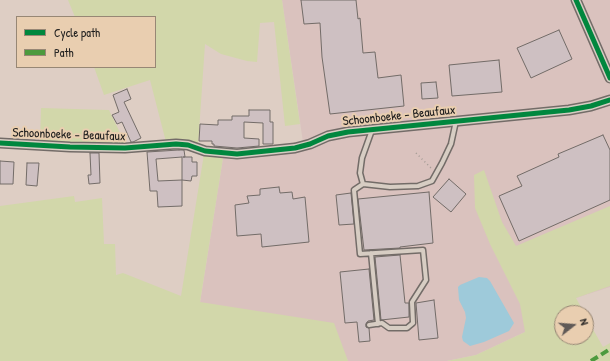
<!DOCTYPE html>
<html>
<head>
<meta charset="utf-8">
<style>
  body { margin:0 }
  #map { position:relative; width:610px; height:361px; overflow:hidden; background:#decec4; font-family:"Patrick Hand",sans-serif }
  canvas { display:block }
  .legend { position:absolute; left:16px; top:16px; width:140px; height:52px; box-sizing:border-box; background:#e9ceb0; border:1px solid #978775; margin:0; padding:5px 7px; list-style:none; font-size:12px; color:#1c1c1c }
  .legend li { display:flex; align-items:center; gap:8px; height:20px }
  .legend b { width:20px; border:1px solid #978775 }
  .north { position:absolute; left:554px; top:305px; width:40px; height:40px; box-sizing:border-box; background:#e9ceb0; border:1px solid #978775; border-radius:50%; rotate:73deg; font-size:11px; font-weight:700; line-height:16px; text-align:center; color:#1c1c1c }
  .north::after { content:''; display:block; margin:auto; width:14px; height:18px; background:#605a57; clip-path:polygon(50% 0,100% 100%,50% 72%,0 100%) }
</style>
</head>
<body>
<div id="map">
<canvas width="610" height="361"></canvas>
<ul class="legend">
<li><b style="height:5px;background:#00873e"></b>Cycle path</li>
<li><b style="height:5px;background:#4c9a3e"></b>Path</li>
</ul>
<div class="north">N</div>
</div>
<script>
const c = document.querySelector('canvas').getContext('2d');
c.lineJoin = 'round';
function fillPath(path, color) { c.fillStyle = color; c.fill(path, 'evenodd'); }
const shape = rows => new Path2D(rows.map(r => 'M' + r).join(''));
function strokePath(path, color, width, dash) { c.strokeStyle = color; c.lineWidth = width; c.lineCap = dash ? 'butt' : 'round'; c.setLineDash(dash || []); c.stroke(path); }
function write(font, color, halo, rows, align = 'center') {
  c.font = font + ' "Patrick Hand",sans-serif'; c.lineWidth = 4; c.setLineDash([]); c.textBaseline = 'middle'; c.strokeStyle = halo; c.fillStyle = color; for (const [text, x, y, turn = 0] of rows) {
    c.save(); c.translate(x, y); c.rotate((+turn || 0) * Math.PI / 180); c.textAlign = isNaN(turn) ? turn : align; if (halo) c.strokeText(text, 0, 0); c.fillText(text, 0, 0); c.restore();
  }
}
fillPath(shape([
  [282,0,610,0,610,287,576,298,525,332,476,355,447,361,348,361,345,354,200,303,223,158,235,160,256,158,303,151,303,142]
]), '#dac2be');
fillPath(shape([
  [68,0,282,0,300,124,285,126,274,22,260,23,257,62,247,61,221,54,205,44,198,146,166,142,150,80,104,95,94,67,155,67,155,17,75,17],
  [41,108,109,110,126,145,40,142],
  [204,154,223,158,200,302,334,323,348,361,0,361,0,206,74,196,75,202,102,198,104,244,115,244,116,275,123,273,181,296],
  [484,170,502,222,516,246,610,206,610,286,576,298,584,313,562,313,562,337,586,337,586,317,603,347,610,343,610,361,447,361,476,355,525,332,520,304,490,244,475,208,474,175]
]), '#d2d7aa');
fillPath(shape([
  [479,277,487,278,490,281,514,323,509,331,484,342,470,346,463,341,462,337,466,318,465,312,459,300,458,287,460,285]
]), '#9ecada');
const building = shape([
  [301,0,356,0,358,19,360,18,363,53,375,52,378,78,401,75,404,106,330,114,322,57,320,23,304,24,301,0],
  [559,30,572,59,531,78,517,48,559,30],
  [499,60,502,92,452,96,449,65,499,60],
  [436,82,438,98,422,99,421,83,436,82],
  [127,89,131,99,124,102,141,138,133,142,131,142,122,122,117,124,112,115,119,112,113,95,127,89],
  [249,110,270,110,270,122,273,122,273,144,263,144,263,123,244,122,244,138,259,139,259,146,237,148,214,146,214,144,212,144,212,141,199,141,200,124,218,125,218,120,232,120,232,116,249,116,249,110],
  [603,135,610,150,610,200,519,241,499,196,522,186,517,176,559,157,558,154,603,135],
  [179,150,184,150,185,157,183,157,192,157,192,162,197,162,197,176,192,176,191,181,182,180,182,206,158,207,157,191,150,191,147,152,179,150],
  [182,157,182,180,158,181,156,159,182,157],
  [90,153,99,153,100,183,89,184,88,175,91,175,90,153],
  [0,161,14,162,13,184,0,184,0,161],
  [27,163,39,163,37,186,26,185,27,163],
  [449,179,466,194,451,212,433,197,449,179],
  [279,187,280,193,292,192,293,199,305,197,309,242,262,247,261,234,237,236,235,205,249,203,247,196,260,195,260,189,279,187],
  [429,192,433,243,400,247,400,248,364,250,358,199,429,192],
  [351,193,354,224,339,225,336,195,351,193],
  [400,255,405,303,409,303,409,317,381,320,375,257,400,255],
  [369,269,374,320,368,321,366,324,366,327,369,328,370,341,359,342,357,322,345,323,340,272,369,269],
  [434,300,438,338,419,340,416,303,434,300]
]);
fillPath(building, '#cec0c2');
strokePath(building, '#736c68', 1);
const service = shape([
  [372,130,362,158,360,173,363,184,390,187,418,186,432,181,442,163,451,144,456,121],
  [363,184,354,190,360,254,423,250,426,280,412,302,413,323,407,328,389,328,382,323,369,325],
  [371,253,378,324]
]);
const minor = shape([
  [576,0,610,78],
  [0,143,70,147,125,148,176,144,188,145,205,151,237,154,295,148,310,144,328,136,348,132,569,110,591,106,610,100]
]);
strokePath(service, '#736c68', 7);
strokePath(minor, '#736c68', 11);
strokePath(shape([
  [416,153,432,169]
]), '#a29a93', 1.5, [1, 3]);
strokePath(service, '#d7cdc3', 4);
strokePath(minor, '#d7cdc3', 8);
strokePath(shape([
  [591,361,610,349]
]), '#4c9a3e', 4, [8, 4]);
strokePath(shape([
  [576,0,610,78],
  [0,143,70,147,125,148,176,144,188,145,205,151,237,154,295,148,310,144,328,136,348,132,569,110,591,106,610,100]
]), '#00873e', 5);
write('13px', '#1c1c1c', '#e9ceb0', [
  ["Schoonboeke - Beaufaux",399,116,-6],
  ["Schoonboeke - Beaufaux",69,135,2]
]);
</script>
</body>
</html>
